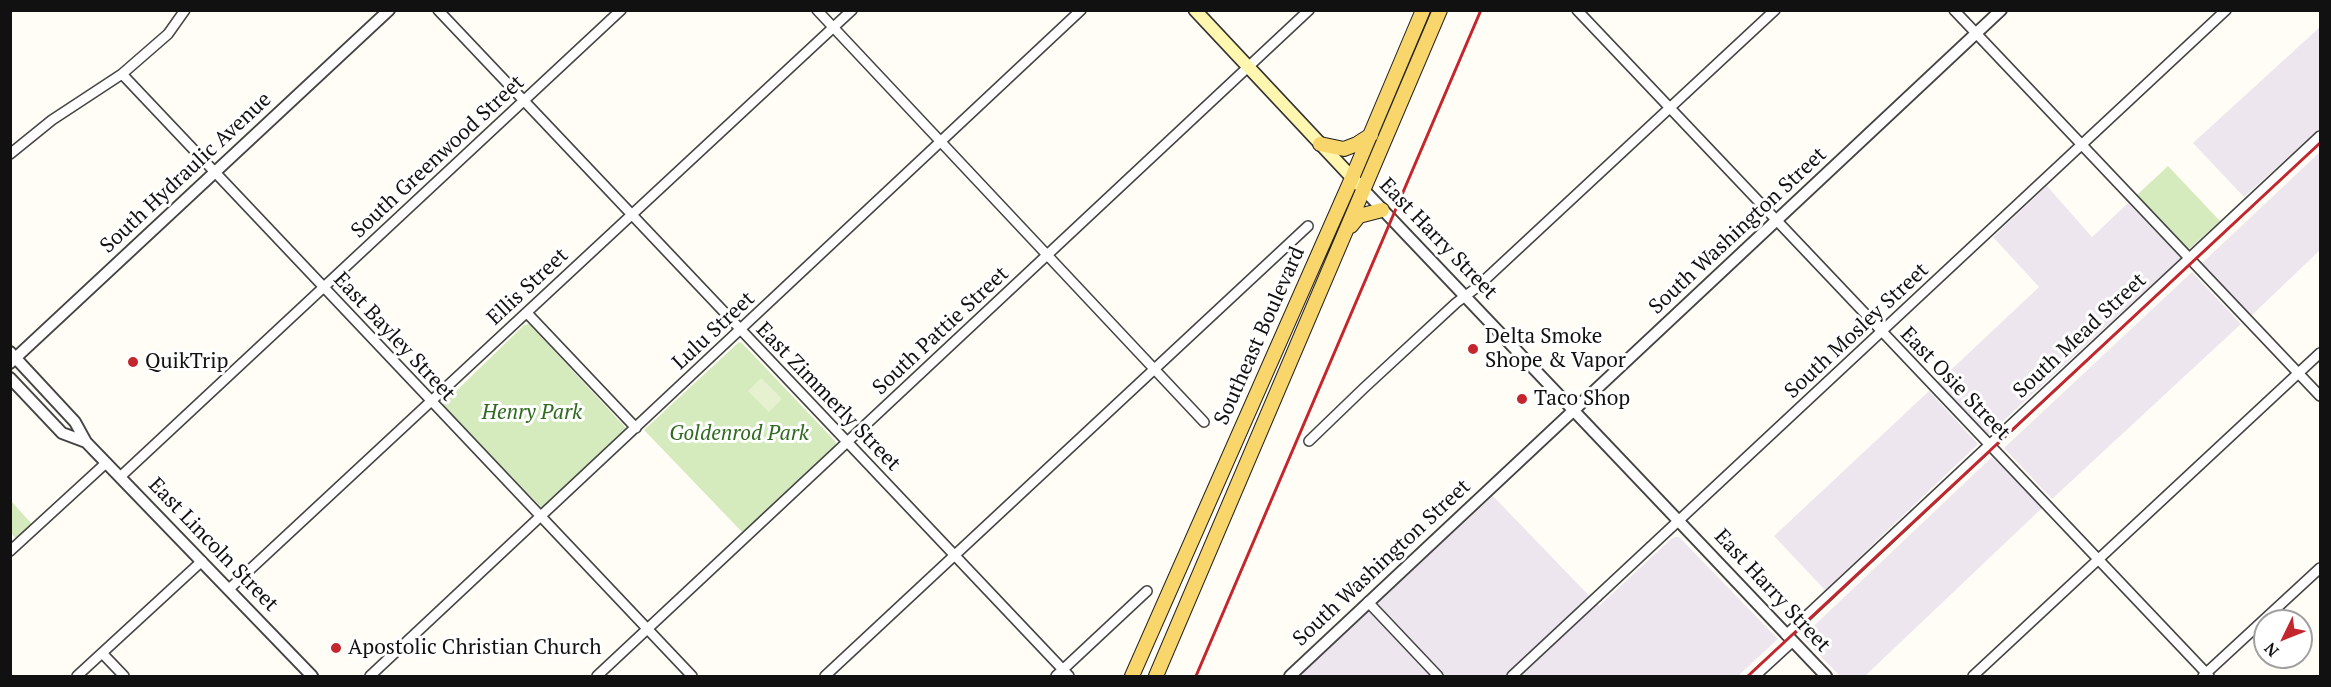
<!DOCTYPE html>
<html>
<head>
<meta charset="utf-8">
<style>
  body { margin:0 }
  #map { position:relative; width:2331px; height:687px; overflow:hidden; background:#fffdf5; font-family:"PT Serif",serif }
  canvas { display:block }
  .frame { position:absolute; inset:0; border:12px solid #111; pointer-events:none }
  .north { position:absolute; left:2253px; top:609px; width:60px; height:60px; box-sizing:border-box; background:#fff; border:2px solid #a0a0a0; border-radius:50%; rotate:227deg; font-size:16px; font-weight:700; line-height:24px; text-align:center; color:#111 }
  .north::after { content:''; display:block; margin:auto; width:21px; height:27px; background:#c4262e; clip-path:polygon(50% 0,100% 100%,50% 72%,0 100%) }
</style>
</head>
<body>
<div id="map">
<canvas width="2331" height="687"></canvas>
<div class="frame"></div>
<div class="north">N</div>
</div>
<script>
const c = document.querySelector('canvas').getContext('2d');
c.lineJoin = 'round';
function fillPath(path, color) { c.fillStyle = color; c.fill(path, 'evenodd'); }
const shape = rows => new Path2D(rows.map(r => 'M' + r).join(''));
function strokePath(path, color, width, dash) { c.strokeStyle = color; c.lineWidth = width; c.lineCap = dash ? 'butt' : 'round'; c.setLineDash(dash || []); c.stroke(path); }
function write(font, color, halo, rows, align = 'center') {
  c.font = font + ' "PT Serif",serif'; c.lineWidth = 6; c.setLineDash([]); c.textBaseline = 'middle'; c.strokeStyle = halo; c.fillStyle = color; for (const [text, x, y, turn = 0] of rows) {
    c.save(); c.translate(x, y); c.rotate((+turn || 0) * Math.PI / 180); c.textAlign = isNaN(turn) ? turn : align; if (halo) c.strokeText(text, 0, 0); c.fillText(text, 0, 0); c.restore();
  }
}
fillPath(shape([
  [2320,27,2320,128,2244,197,2193,143],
  [2320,152,2320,250,2251,316,2202,263],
  [2047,186,2092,237,2128,203,2181,258,1988,435,1937,383,2039,287,1993,237],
  [2192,272,2241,324,2052,499,2004,448],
  [1929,391,1978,444,1825,590,1774,536],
  [1992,457,2042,508,1865,676,1840,676,1802,637],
  [1493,496,1599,606,1671,539,1675,537,1679,537,1778,639,1738,676,1299,676]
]), '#eee6ef');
fillPath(shape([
  [2168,166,2220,221,2188,250,2137,195],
  [529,324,626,428,542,508,444,407,443,404,524,325],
  [739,342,742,343,836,442,835,446,743,533,644,430],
  [11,501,32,524,16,539,11,533]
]), '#d5ebbd');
fillPath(shape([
  [761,378,782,399,769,412,748,391]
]), '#e6f2cf');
const minor = shape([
  [438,10,1069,676],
  [817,10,1204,422],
  [1577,10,2209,676],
  [1954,10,2320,396],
  [122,74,692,676],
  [10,154,52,120,122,74,168,34,185,10],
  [527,313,636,428],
  [1309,441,1364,388,1456,303,1476,288,1775,10],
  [120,477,621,10],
  [10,551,106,463],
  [229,589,852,10],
  [1368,602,1438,676],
  [1786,635,2320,136],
  [102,653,124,676],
  [77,676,202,561],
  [370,676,1081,10],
  [597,676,1309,10],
  [825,676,1308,226],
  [1056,676,1147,591],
  [1512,676,2226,10],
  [1755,676,1792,642],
  [1973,676,2320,353],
  [2203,676,2320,568]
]);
const tertiary = shape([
  [1363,189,1826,676],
  [10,352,75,422,86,442,312,676],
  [10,363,389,10],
  [10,378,62,433,86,442],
  [1290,676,2001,10]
]);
const secondary = shape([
  [1195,10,1358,184]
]);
const primary = shape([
  [1320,144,1344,149,1357,144,1371,135],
  [1351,226,1359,216,1382,210],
  [1132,676,1352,178,1423,10],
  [1156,676,1440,10]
]);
strokePath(minor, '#444', 12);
strokePath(tertiary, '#444', 14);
strokePath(secondary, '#333', 15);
strokePath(primary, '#222', 16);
strokePath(minor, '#fff', 9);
strokePath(tertiary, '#fff', 10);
strokePath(secondary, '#fff6b0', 12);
strokePath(primary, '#f9d66b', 14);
strokePath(shape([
  [1196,676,1481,10],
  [1748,676,2320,143]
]), '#c4262e', 3);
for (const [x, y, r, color] of [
  [1473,349,6,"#c4262e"],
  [133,362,6,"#c4262e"],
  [1522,399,6,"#c4262e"],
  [336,648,6,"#c4262e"]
]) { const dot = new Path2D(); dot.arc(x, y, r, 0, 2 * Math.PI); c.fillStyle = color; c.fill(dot); strokePath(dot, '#fff', 2); }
write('21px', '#111', '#fff', [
  ["South Greenwood Street",438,157,-43],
  ["South Hydraulic Avenue",186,173,-43],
  ["South Washington Street",1738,231,-43],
  ["East Harry Street",1438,239,46],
  ["Ellis Street",528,287,-43],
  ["Lulu Street",714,331,-43],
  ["South Pattie Street",941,331,-43],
  ["South Mosley Street",1857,331,-43],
  ["Southeast Boulevard",1260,336,-66],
  ["South Mead Street",2080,336,-43],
  ["East Bayley Street",394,337,47],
  ["East Osie Street",1955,384,46],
  ["East Zimmerly Street",828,397,46],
  ["East Lincoln Street",213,545,46],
  ["South Washington Street",1382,563,-43],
  ["East Harry Street",1772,591,47]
]);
write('21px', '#111', '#fff', [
  ["Delta Smoke",1485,337],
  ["Shope & Vapor",1485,361],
  ["QuikTrip",145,362],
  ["Taco Shop",1534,399],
  ["Apostolic Christian Church",348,648]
], 'left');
write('italic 21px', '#2f6b1f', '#fff', [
  ["Henry Park",532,413],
  ["Goldenrod Park",739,434]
]);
</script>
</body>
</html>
